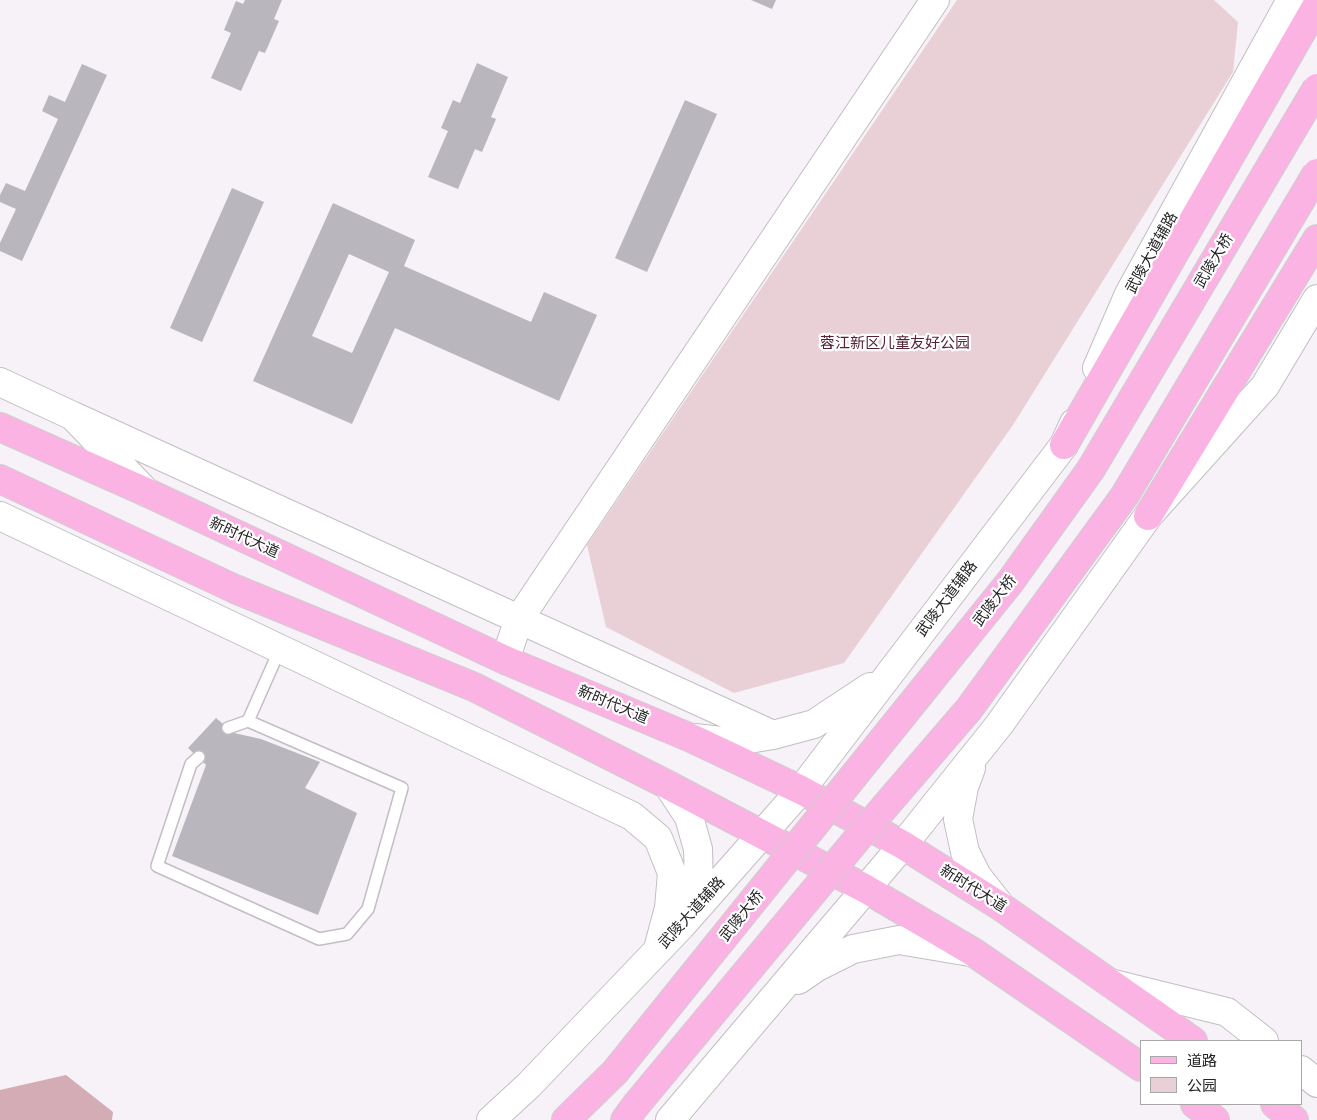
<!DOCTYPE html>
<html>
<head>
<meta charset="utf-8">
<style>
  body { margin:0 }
  #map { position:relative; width:1317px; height:1120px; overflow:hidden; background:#f6f2f7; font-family:Karla,"Noto Sans SC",sans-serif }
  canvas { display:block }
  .legend { position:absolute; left:1140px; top:1040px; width:162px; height:65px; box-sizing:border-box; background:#fff; border:1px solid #a7a7a8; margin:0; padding:6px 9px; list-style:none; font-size:15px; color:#242325 }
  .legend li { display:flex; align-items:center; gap:10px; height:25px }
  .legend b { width:25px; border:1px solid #a7a7a8 }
</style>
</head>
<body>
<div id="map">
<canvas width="1317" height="1120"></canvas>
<ul class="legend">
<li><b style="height:6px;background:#fab3e3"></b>道路</li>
<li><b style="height:14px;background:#e9d0d6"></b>公园</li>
</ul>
</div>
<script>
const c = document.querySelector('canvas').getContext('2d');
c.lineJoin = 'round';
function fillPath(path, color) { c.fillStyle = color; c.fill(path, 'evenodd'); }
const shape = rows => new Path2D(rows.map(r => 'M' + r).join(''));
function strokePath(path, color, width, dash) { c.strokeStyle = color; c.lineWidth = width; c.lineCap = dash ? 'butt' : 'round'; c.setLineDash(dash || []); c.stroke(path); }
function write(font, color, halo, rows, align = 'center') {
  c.font = font + ' Karla,"Noto Sans SC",sans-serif'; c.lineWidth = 4.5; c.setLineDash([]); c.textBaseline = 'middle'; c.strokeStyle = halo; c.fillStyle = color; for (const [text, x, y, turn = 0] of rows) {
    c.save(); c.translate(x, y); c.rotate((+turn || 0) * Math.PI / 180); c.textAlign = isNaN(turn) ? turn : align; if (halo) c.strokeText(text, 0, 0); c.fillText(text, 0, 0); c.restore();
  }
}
fillPath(shape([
  [957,0,1214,0,1238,22,1233,72,1013,425,844,663,734,693,606,627,587,545]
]), '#e9d0d6');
fillPath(shape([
  [66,1075,113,1112,112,1120,0,1120,0,1090]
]), '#d3acb6');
fillPath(shape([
  [245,0,282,0,274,19,279,21,265,53,259,51,241,91,211,78,231,33,224,30,236,1,243,4],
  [751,0,776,0,772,9],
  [477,63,508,77,491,117,496,119,482,152,475,149,458,189,428,177,448,131,441,128,453,100,460,103],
  [82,64,107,75,22,261,0,251,0,243,16,209,0,202,0,195,6,183,25,191,58,119,42,111,49,95,65,102],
  [685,100,717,114,647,272,615,258],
  [232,188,264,202,202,342,170,328],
  [333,203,415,240,404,266,531,322,544,292,597,315,559,401,395,328,352,424,253,381],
  [349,254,389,272,352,353,312,336],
  [216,718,234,733,261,739,320,762,305,788,357,813,318,915,172,856,206,765,188,748]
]), '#b9b7bd');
const service = shape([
  [228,728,248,721],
  [199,757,191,764,157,866,319,939,347,934,368,909,402,788,248,721,280,649]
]);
const tertiary = shape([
  [1097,368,1129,294,1291,0],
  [0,382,73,416,146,492],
  [73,416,773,735],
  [0,516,632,816,658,838,672,873,669,908,658,949],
  [505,660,519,619,935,0],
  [694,738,731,742,773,735,814,724,870,687],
  [971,768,964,787,958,819,965,852,977,876,999,904],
  [668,785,689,817,698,849,699,887,687,913],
  [798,980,817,967,853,949,899,940,970,952],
  [1110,983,1227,1012,1264,1041],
  [1301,1070,1317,1083],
  [491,1120,529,1085,681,926,801,790,1064,445,1074,423],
  [670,1120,903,845,999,725,1148,516,1265,386,1317,299]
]);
const primary = shape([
  [0,427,146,492,505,660,691,738,801,790,903,845,1000,906,1193,1041],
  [1064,445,1317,5],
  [0,479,235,589,474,687,668,785,866,889,973,952,1141,1067],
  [1148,516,1317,239],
  [1195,1104,1215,1120],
  [1275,1104,1294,1120],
  [566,1120,615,1072],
  [625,1120,636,1105]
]);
strokePath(service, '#c2bec3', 14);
strokePath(tertiary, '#c2bec3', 30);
strokePath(primary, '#cfcfcf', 30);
strokePath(service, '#fff', 11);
strokePath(tertiary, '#fff', 28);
strokePath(primary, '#fab3e3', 28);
const primaryBridge = shape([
  [615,1072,1010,582,1091,469,1317,88],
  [636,1105,863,832,969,709,1125,495,1317,173]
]);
strokePath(primaryBridge, '#cfcfcf', 30, []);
strokePath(primaryBridge, '#fab3e3', 28);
write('15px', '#242325', '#fff', [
  ["武陵大道辅路",1152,253,-61],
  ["武陵大桥",1214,261,-59],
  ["新时代大道",244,538,25],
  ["武陵大道辅路",947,599,-53],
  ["武陵大桥",995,601,-52],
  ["新时代大道",613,705,23],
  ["新时代大道",973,889,32],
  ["武陵大道辅路",692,913,-48],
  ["武陵大桥",742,916,-51]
]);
write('15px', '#552334', '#fff', [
  ["蓉江新区儿童友好公园",895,344]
]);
</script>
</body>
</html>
